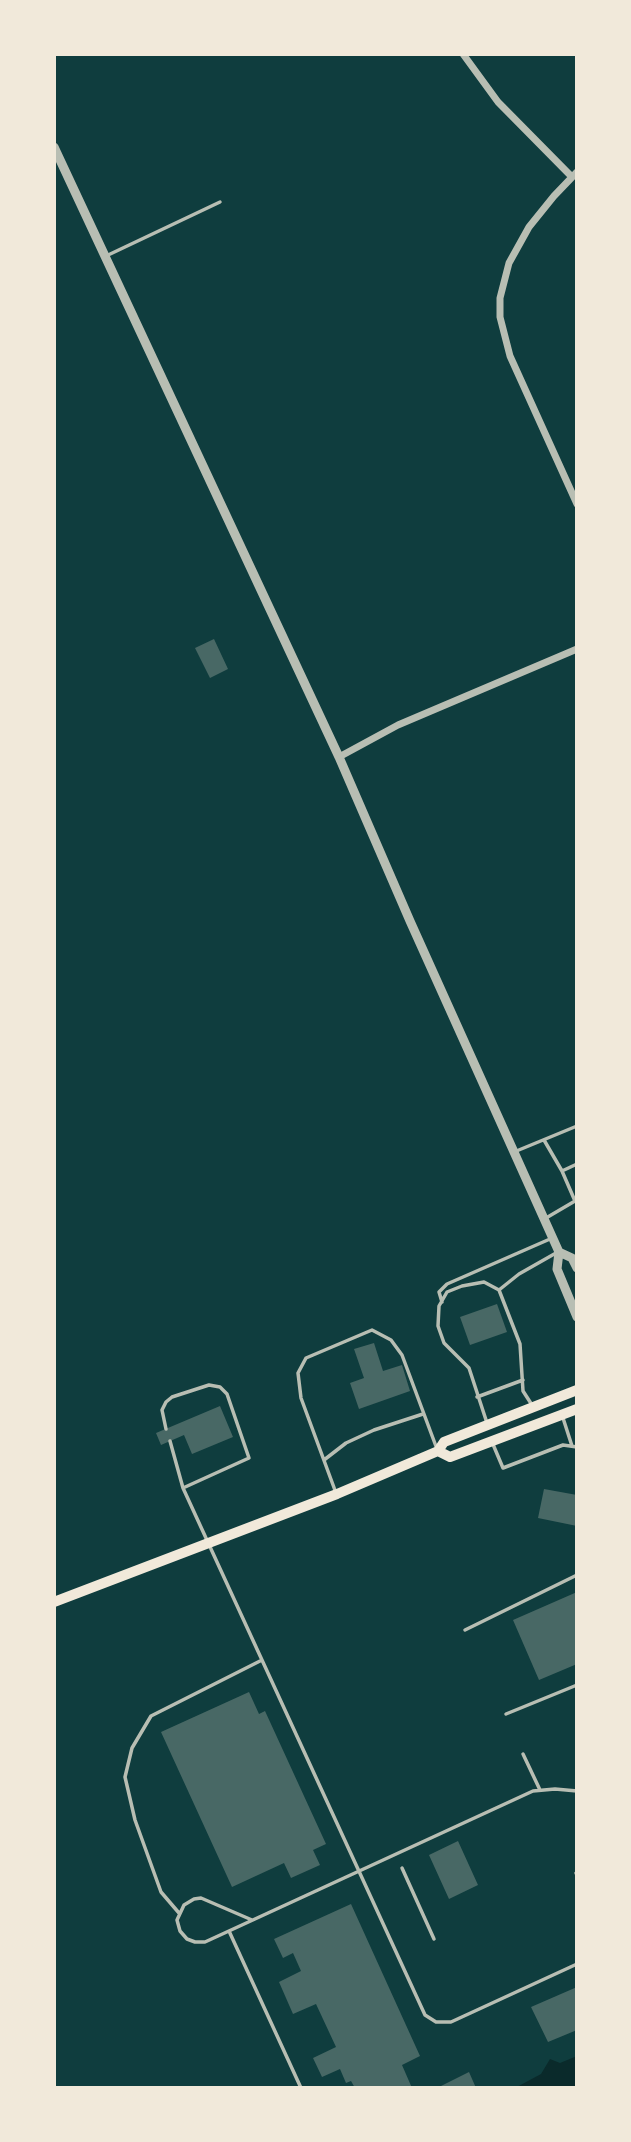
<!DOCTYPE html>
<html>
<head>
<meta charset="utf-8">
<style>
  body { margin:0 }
  #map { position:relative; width:631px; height:2142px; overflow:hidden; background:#0f3d3e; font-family:"Alegreya Sans",sans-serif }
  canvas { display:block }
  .frame { position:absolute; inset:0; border:56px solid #f1e9da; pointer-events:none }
</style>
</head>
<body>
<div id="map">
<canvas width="631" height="2142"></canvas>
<div class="frame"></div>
</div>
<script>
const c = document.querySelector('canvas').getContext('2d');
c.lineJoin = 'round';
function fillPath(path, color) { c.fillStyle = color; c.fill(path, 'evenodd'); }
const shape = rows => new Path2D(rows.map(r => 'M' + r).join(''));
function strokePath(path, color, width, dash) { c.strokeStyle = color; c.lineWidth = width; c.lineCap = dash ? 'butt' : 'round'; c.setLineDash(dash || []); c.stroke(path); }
fillPath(shape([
  [577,2056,577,2088,515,2088,541,2074,550,2059,560,2063]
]), '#0a2a2b');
fillPath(shape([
  [214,639,228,669,210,678,195,648],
  [497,1304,507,1332,470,1345,460,1317],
  [374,1343,383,1371,402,1365,410,1391,359,1409,350,1383,364,1378,354,1349],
  [220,1406,233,1437,192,1454,184,1435,161,1445,156,1433],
  [544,1489,577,1495,577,1526,538,1518],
  [577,1592,577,1664,539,1680,513,1620],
  [249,1692,259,1714,265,1711,326,1844,313,1850,320,1865,291,1878,284,1863,232,1887,161,1732],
  [458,1841,478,1885,449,1899,429,1855],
  [351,1904,420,2056,402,2065,412,2088,355,2088,351,2081,346,2083,340,2069,322,2077,313,2058,336,2047,316,2004,293,2014,279,1982,301,1971,293,1953,283,1958,274,1939],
  [577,1987,577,2030,548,2042,531,2007],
  [469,2072,476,2088,437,2088]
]), '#486865');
strokePath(shape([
  [106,256,220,202],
  [544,1140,562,1171],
  [514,1152,577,1126],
  [546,1218,575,1201,562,1171,577,1164],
  [499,1290,519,1274,556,1253],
  [442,1302,439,1292,447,1284,550,1239],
  [477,1397,523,1380],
  [563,1418,572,1446],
  [487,1423,469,1368,444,1343,438,1326,439,1306,447,1292,462,1286,484,1282,499,1290,520,1344,523,1391,532,1405],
  [166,1429,162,1410,166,1402,172,1397,209,1385,220,1387,227,1394,249,1458,183,1488,425,2015,436,2022,451,2022,577,1964],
  [170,1441,183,1488],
  [492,1442,503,1468,563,1445,577,1447],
  [324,1460,346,1443,374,1430,423,1414],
  [336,1493,301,1398,298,1373,306,1358,372,1330,391,1340,402,1355,437,1449],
  [465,1630,577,1575],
  [506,1714,577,1685],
  [523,1754,540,1790],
  [402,1868,434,1939],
  [576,1873,577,1875],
  [179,1913,161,1892,135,1820,125,1777,132,1748,151,1716,262,1660],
  [252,1920,201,1898,194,1899,184,1905,177,1920,180,1931,187,1939,195,1942,205,1942,533,1791,555,1789,577,1791],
  [229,1931,301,2088]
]), '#b8beb3', 3.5);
strokePath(shape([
  [463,54,498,102,572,177],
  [577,172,554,196,529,227,509,263,500,298,500,317,510,356,577,504],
  [339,757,398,725,577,649]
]), '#b8beb3', 7);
strokePath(shape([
  [54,147,339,757,410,921,559,1252,557,1269,577,1317],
  [559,1252,572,1258,577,1268]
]), '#b8beb3', 9);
strokePath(shape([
  [438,1451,450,1457,577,1409],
  [54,1602,337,1494,438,1451,444,1442,577,1390]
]), '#f1e9da', 10);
</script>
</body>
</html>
